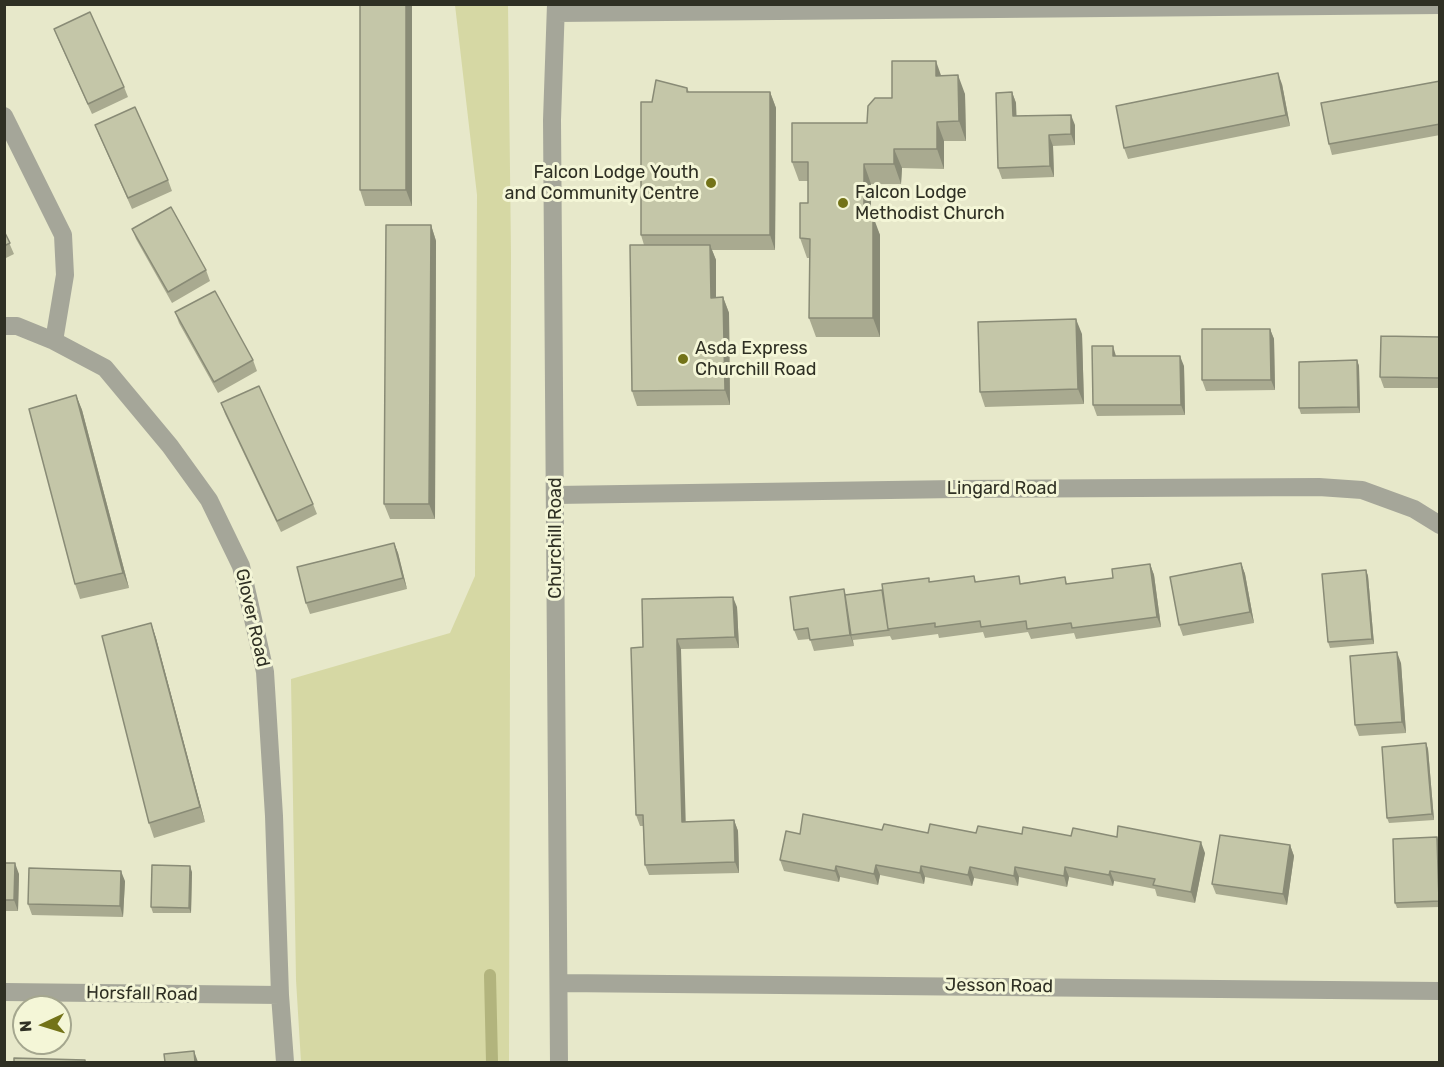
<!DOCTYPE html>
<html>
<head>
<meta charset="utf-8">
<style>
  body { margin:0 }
  #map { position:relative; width:1444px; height:1067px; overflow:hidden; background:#e7e8ca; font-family:Rubik,sans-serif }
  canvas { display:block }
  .frame { position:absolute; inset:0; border:6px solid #2f3024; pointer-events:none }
  .north { position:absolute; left:12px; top:995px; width:60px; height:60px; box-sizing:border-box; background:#f4f6d7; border:2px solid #a5a78f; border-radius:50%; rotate:266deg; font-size:16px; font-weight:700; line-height:24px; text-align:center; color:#2f3024 }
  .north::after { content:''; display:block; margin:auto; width:21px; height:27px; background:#737318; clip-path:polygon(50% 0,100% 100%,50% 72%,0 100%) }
</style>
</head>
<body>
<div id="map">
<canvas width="1444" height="1067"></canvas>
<div class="frame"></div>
<div class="north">N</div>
</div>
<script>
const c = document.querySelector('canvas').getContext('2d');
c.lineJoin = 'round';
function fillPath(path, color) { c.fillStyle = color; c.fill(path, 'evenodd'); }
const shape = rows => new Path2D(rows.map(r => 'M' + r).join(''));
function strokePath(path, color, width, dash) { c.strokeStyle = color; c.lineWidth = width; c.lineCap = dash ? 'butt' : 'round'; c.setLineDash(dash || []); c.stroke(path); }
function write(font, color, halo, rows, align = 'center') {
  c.font = font + ' Rubik,sans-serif'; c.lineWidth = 6; c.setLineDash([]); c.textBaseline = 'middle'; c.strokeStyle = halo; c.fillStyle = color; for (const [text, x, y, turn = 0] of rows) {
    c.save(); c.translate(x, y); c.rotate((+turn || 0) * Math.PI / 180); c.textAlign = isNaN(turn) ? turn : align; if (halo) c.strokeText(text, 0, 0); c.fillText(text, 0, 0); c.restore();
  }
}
fillPath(shape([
  [455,5,508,5,511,254,509,1062,301,1062,296,980,291,679,450,633,475,576,477,195]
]), '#d6d8a4');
strokePath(shape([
  [490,975,492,1062]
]), '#b2b47d', 12);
strokePath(shape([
  [556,4,552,120,559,1062],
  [556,13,1440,5],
  [4,116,63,235,65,275,54,341,105,368,170,446,209,500,241,566,265,672,274,816,280,995,285,1062],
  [4,326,17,326,54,341],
  [556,495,956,489,1319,487,1362,490,1414,509,1440,525],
  [559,983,1440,991],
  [4,992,280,995]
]), '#a5a699', 18);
fillPath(shape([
  [360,4,412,4,412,206,365,206,360,190],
  [54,29,124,87,128,97,92,114,58,39],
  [941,75,965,94,966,141,944,141,944,169,902,168,901,184,871,184,871,216,880,235,880,337,816,337,809,318,809,258,807,258,800,238,808,203,808,181,799,181,792,162,867,123,892,98],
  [1440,81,1440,135,1332,155,1329,144],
  [1282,84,1290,126,1128,159,1124,148],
  [687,88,689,92,770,92,776,108,775,250,712,250,716,260,716,298,723,297,729,313,730,405,637,406,632,391,644,245,641,235,652,102],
  [1012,92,1016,103,1016,116,1075,125,1075,145,1053,146,1054,177,1002,179,998,168],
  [95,125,168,180,172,191,132,209,99,135],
  [431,225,436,241,435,519,390,519,384,504],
  [132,229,206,270,210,281,172,303,136,239],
  [4,231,14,254,4,259],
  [175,312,253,360,257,371,218,393,179,323],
  [1270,329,1274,339,1275,390,1206,391,1202,380],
  [1082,334,1084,404,985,407,980,392],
  [1440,337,1440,388,1384,388,1380,377],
  [1116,356,1184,366,1185,415,1097,416,1093,405],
  [1357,360,1359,366,1360,413,1301,414,1299,408],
  [76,395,82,410,129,588,80,599,75,584],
  [221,403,313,504,317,514,281,532,225,414],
  [394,543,398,553,407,589,310,614,306,603],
  [1241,563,1245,574,1254,623,1183,636,1179,625],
  [1150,564,1154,575,1161,627,1076,639,1074,633,1031,639,1028,632,985,638,983,632,939,638,938,634,892,640,890,636,853,640,854,646,814,651,810,639,798,640,794,630,845,595,974,576,976,582,1022,583,1065,577,1067,584,1113,578],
  [1366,570,1368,576,1374,644,1330,648,1328,642],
  [737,607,739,648,681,649,680,657,685,822,734,820,738,831,739,873,649,875,645,865,643,826,640,826,636,815,643,647],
  [151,623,156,638,205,822,154,838,149,823],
  [1401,663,1406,733,1359,736,1355,725],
  [1426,743,1428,749,1434,820,1389,823,1387,818],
  [882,830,928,833,1117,837,1205,853,1195,903,1157,896,1155,889,1114,881,1113,886,1069,877,1067,887,1019,877,1018,886,974,878,972,886,925,877,924,884,880,875,878,885,840,877,839,882,784,871,780,860,800,834],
  [1439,843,1440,907,1397,908,1395,903],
  [1290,845,1294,856,1287,905,1216,894,1212,884],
  [4,863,19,874,18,911,4,911],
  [192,872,191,913,153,913,151,907],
  [125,881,123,917,32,915,28,904]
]), '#a9aa90');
fillPath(shape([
  [406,4,412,4,412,206,406,190],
  [936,61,943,81,936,76],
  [1278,73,1282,84,1290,126,1286,115],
  [958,75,965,94,966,141,959,121],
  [770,92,776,108,775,250,770,235],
  [1012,92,1016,103,1017,127,1013,116],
  [1071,115,1075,125,1075,145,1071,134],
  [937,122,944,141,944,169,937,149],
  [1049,135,1053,146,1054,177,1050,166],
  [894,149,902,168,901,184,894,164],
  [864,164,871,184,871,235,864,216],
  [873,216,880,235,880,337,873,318],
  [431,225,436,241,435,519,429,504],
  [710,245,716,260,716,314,711,298],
  [723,297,729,313,730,405,725,390],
  [1076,319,1082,334,1084,404,1078,389],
  [1270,329,1274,339,1275,390,1271,380],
  [1113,346,1116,356,1113,356],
  [1180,356,1184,366,1185,415,1181,405],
  [1357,360,1359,366,1360,413,1358,407],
  [76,395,82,410,129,588,123,573],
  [394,543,398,553,407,589,403,578],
  [1241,563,1245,574,1254,623,1250,612],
  [1150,564,1154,575,1161,627,1157,617],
  [1366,570,1368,576,1374,644,1372,639],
  [844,589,847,600,851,635,854,646,850,635],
  [733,597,737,607,739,648,735,637],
  [151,623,156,638,205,822,200,807],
  [677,639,681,649,686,832,682,822],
  [1397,652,1401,663,1406,733,1402,722],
  [1426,743,1428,749,1434,820,1432,814],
  [734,820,738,831,739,873,735,862],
  [1437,837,1439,843,1440,903,1439,901],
  [1201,842,1205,853,1195,903,1191,892],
  [1290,845,1294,856,1287,905,1283,894],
  [15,863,19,874,18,911,14,900],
  [876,865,880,875,878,885,874,874],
  [190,866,192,872,191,913,189,908],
  [836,866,840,877,839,882,835,871],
  [921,866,925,877,924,884,920,873],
  [970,867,974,878,972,886,968,875],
  [1015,867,1019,877,1018,886,1014,876],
  [1065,867,1069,877,1067,887,1064,876],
  [121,871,125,881,123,917,120,906],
  [1110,871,1114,881,1113,886,1109,875],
  [194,1051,198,1062,195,1062]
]), '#898b76');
const building = shape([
  [360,4,406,4,406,190,360,190,360,4],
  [90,12,124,87,88,104,54,29,90,12],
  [892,61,936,61,936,76,958,75,959,121,937,122,937,149,894,149,894,164,864,164,864,216,873,216,873,318,809,318,810,239,800,238,800,203,808,203,808,162,792,162,792,123,867,123,868,106,875,98,892,98,892,61],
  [1278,73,1286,115,1124,148,1116,106,1278,73],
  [656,80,687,88,687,92,770,92,770,235,641,235,641,102,652,102,656,80],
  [1440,81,1440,124,1329,144,1321,103,1440,81],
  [1012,92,1013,116,1071,115,1071,134,1049,135,1050,166,998,168,996,93,1012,92],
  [135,107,168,180,128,198,95,125,135,107],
  [171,207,206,270,168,292,132,229,171,207],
  [386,225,431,225,429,504,384,504,386,225],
  [4,231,10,243,4,246,4,231],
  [630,245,710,245,711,298,723,297,725,390,632,391,630,245],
  [215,291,253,360,214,382,175,312,215,291],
  [1076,319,1078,389,980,392,978,322,1076,319],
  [1202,329,1270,329,1271,380,1202,380,1202,329],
  [1381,336,1440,337,1440,378,1380,377,1381,336],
  [1092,346,1113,346,1113,356,1180,356,1181,405,1093,405,1092,346],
  [1357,360,1358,407,1299,408,1299,362,1357,360],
  [259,386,313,504,277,521,221,403,259,386],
  [76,395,123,573,75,584,29,409,76,395],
  [394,543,403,578,306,603,297,567,394,543],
  [1241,563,1250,612,1179,625,1170,577,1241,563],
  [1150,564,1157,617,1072,628,1071,623,1027,629,1026,621,981,627,980,621,935,627,935,623,888,629,882,584,929,578,929,582,974,576,975,582,1019,576,1020,584,1065,577,1066,584,1113,578,1112,569,1150,564],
  [1366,570,1372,639,1328,642,1322,574,1366,570],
  [844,589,850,635,810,640,808,628,794,630,790,597,844,589],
  [882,590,888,629,889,630,851,635,845,595,882,590],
  [733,597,735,637,677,639,677,646,682,822,734,820,735,862,645,865,643,815,636,815,631,648,643,647,642,599,733,597],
  [151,623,200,807,149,823,102,636,151,623],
  [1397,652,1402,722,1355,725,1350,656,1397,652],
  [1426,743,1432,814,1387,818,1382,747,1426,743],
  [803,814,882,830,884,824,928,833,930,824,976,833,978,826,1022,834,1023,827,1071,836,1073,828,1117,837,1118,826,1201,842,1191,892,1153,885,1155,879,1110,871,1109,875,1065,867,1064,876,1015,867,1014,876,970,867,968,875,921,866,920,873,876,865,874,874,836,866,835,871,780,860,786,831,800,834,803,814],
  [1220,835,1290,845,1283,894,1212,884,1220,835],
  [1437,837,1439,901,1395,903,1393,839,1437,837],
  [4,863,15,863,14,900,4,900,4,863],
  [152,865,190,866,189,908,151,907,152,865],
  [29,868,121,871,120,906,28,904,29,868],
  [194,1051,195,1062,165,1062,164,1054,194,1051],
  [14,1058,85,1060,85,1062,14,1062,14,1058]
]);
fillPath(building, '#c4c6a8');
strokePath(building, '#898b76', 1.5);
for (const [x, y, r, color] of [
  [711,183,6,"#737318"],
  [843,203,6,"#737318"],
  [683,359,6,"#737318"]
]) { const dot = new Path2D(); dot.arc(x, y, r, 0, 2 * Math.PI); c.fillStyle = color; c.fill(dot); strokePath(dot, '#f4f6d7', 2); }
write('18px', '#2f3024', '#f4f6d7', [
  ["Falcon Lodge Youth",699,173,"right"],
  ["and Community Centre",699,194,"right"],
  ["Falcon Lodge",855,193],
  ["Methodist Church",855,214],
  ["Asda Express",695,349],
  ["Churchill Road",695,370]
], 'left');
write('18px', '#2f3024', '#f4f6d7', [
  ["Lingard Road",1002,489],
  ["Churchill Road",556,538,-90],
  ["Glover Road",252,618,77],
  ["Jesson Road",999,986,1],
  ["Horsfall Road",142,994,1]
]);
</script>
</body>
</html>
